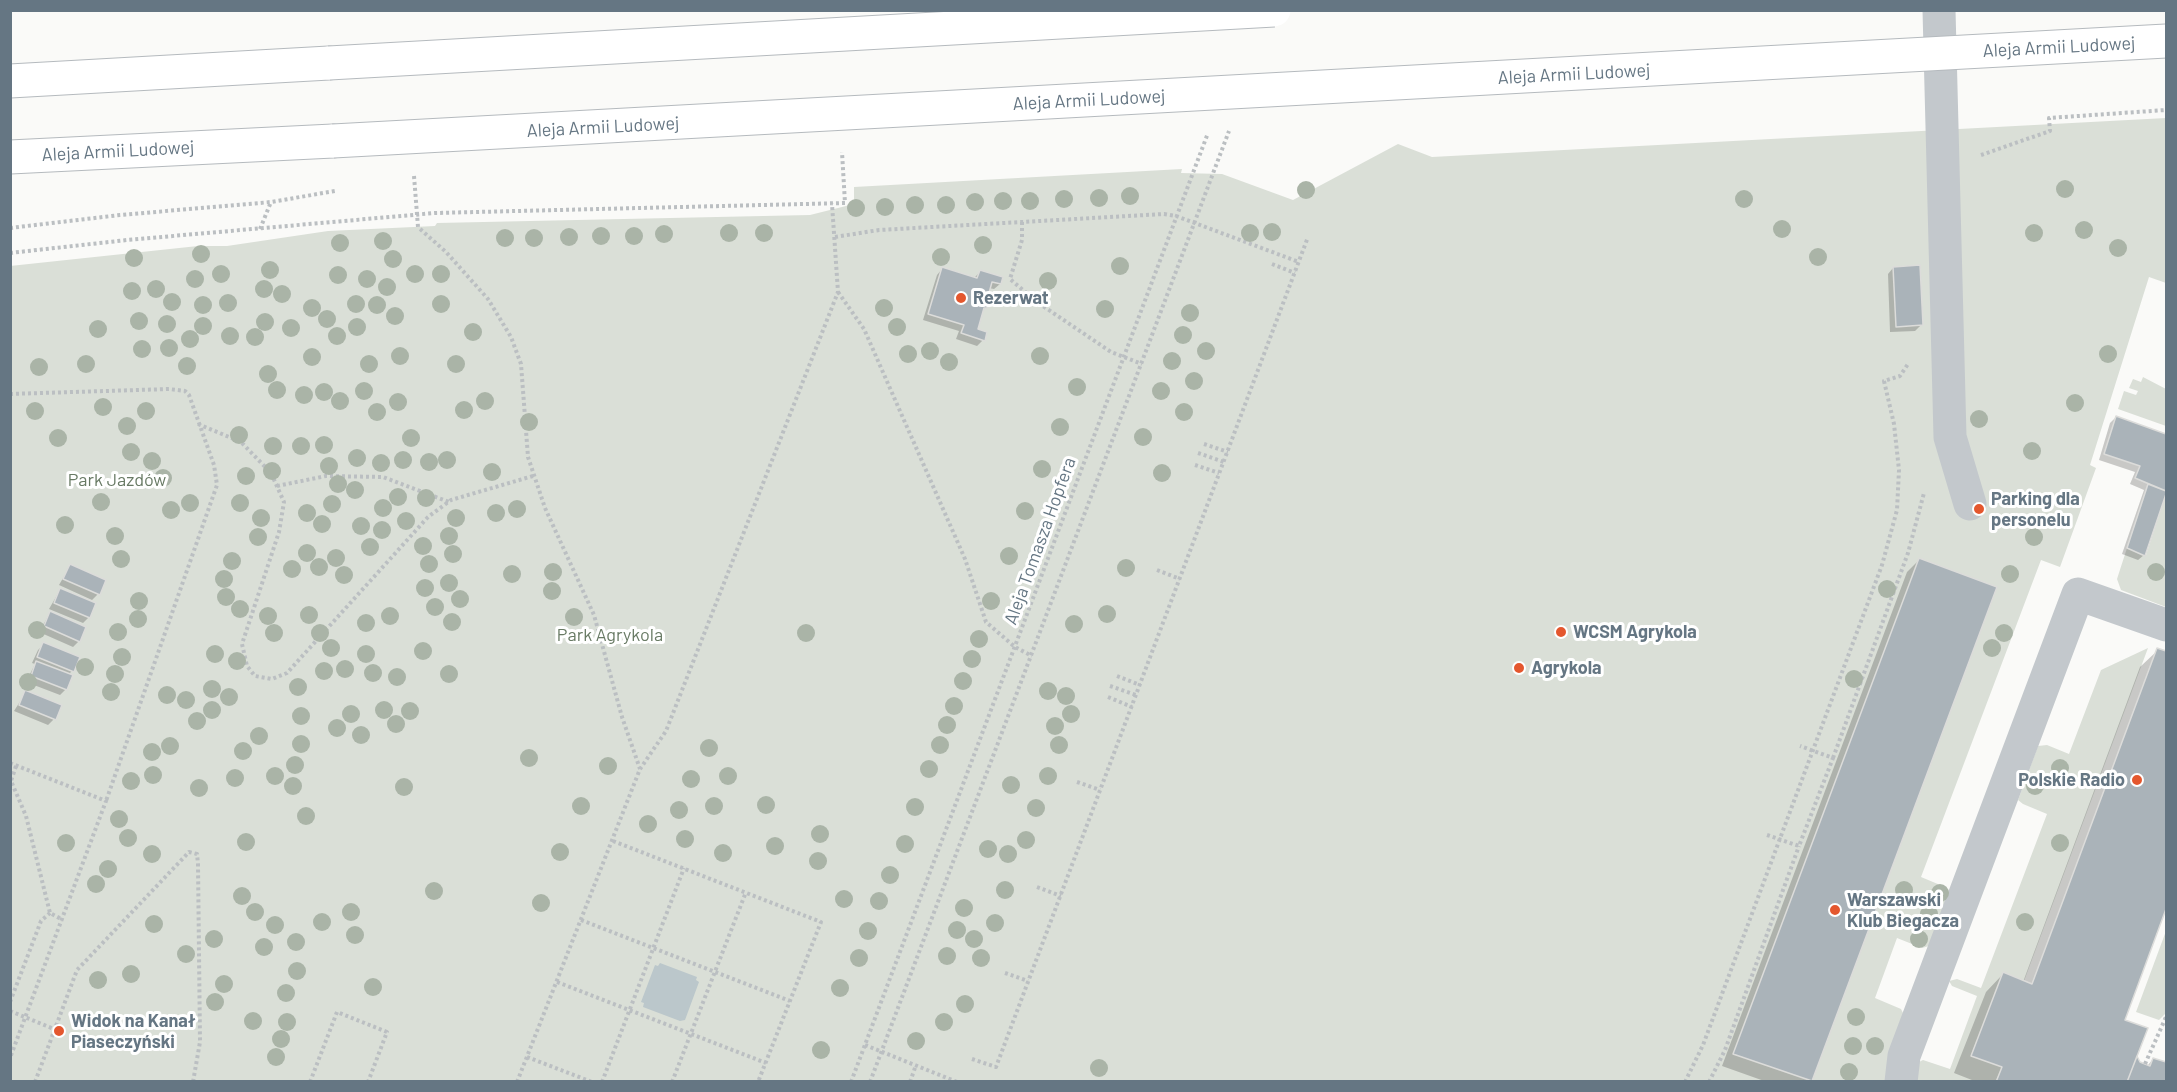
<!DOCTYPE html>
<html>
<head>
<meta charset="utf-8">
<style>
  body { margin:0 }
  #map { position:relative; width:2177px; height:1092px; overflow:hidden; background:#fafaf8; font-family:Barlow,sans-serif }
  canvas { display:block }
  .frame { position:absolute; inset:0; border:12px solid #657683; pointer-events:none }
</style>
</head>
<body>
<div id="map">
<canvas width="2177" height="1092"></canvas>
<div class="frame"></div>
</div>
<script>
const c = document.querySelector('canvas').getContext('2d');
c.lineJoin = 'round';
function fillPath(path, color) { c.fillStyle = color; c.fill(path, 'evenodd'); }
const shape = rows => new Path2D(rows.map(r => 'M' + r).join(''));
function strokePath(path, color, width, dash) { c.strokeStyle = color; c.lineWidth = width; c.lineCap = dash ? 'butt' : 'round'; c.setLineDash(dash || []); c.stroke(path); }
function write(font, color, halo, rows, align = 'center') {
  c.font = font + ' Barlow,sans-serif'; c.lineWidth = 6; c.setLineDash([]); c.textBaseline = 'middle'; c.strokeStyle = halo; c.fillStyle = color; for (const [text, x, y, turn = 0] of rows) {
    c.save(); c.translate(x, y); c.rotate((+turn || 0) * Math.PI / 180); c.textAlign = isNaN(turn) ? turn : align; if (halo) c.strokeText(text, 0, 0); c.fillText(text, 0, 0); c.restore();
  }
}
fillPath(shape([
  [2166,118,2166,283,2149,277,2090,465,2096,468,2060,567,2041,560,1921,877,1945,887,1949,893,1929,946,1922,948,1897,938,1875,998,1901,1009,1903,1013,1886,1081,11,1081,10,266,198,246,227,246,328,231,435,226,437,223,810,215,854,204,854,187,1182,169,1181,173,1222,174,1293,200,1398,144,1432,157],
  [2143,377,2166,389,2166,426,2118,409,2124,391,2136,395,2138,391,2129,388,2133,379,2141,382],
  [2166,494,2166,607,2121,590,2117,579,2127,548,2146,555],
  [2148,648,2024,981,2003,973,1971,1055,2002,1067,1996,1081,1916,1082,1919,1062,1923,1060,1950,1069,1977,996,1952,986,1949,981,1957,979,1981,988,2047,814,2023,804,2018,800,2038,746,2047,745,2069,754,2101,670],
  [2166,931,2166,1013,2159,1020,2136,1012]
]), '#dadfd7');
fillPath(shape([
  [660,963,697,977,696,980,699,982,685,1020,680,1021,643,1007,644,1003,641,1002,655,965,658,966]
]), '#bbc7cb');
fillPath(shape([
  [1893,268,1921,325,1915,331,1890,332,1888,274],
  [942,269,974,278,980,272,1000,284,994,289,989,288,984,304,985,308,981,312,976,330,983,340,977,346,956,339,959,331,923,320,937,275],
  [2116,417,2166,435,2166,499,2164,497,2144,555,2138,560,2122,554,2144,490,2130,484,2135,472,2099,460,2110,423],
  [1919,560,1811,1080,1767,1082,1722,1066,1907,572],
  [70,566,98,594,92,600,59,585],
  [60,590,89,617,83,623,49,609],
  [50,613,79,641,73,647,39,632],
  [44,644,72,671,68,675,66,689,60,695,26,682,35,664,32,663,38,650],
  [2158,650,2166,653,2166,905,2123,1020,2133,1062,2148,1065,2153,1059,2166,1064,2166,1082,1977,1082,1954,1073,1986,992,2003,974,2023,982,2140,667],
  [26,692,54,719,48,725,14,711]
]), '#0003');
const building = shape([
  [1920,265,1923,325,1896,327,1893,267,1920,265],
  [942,267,977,278,980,270,1003,277,1001,284,992,282,986,304,988,304,987,308,984,308,978,329,987,332,985,341,961,333,964,325,928,314,942,267],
  [2116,416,2166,434,2166,491,2135,478,2140,466,2104,454,2116,416],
  [2148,484,2166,491,2166,494,2145,556,2127,548,2148,484],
  [1919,558,1997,587,1812,1081,1733,1054,1919,558],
  [70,564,106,580,100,595,63,579,70,564],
  [60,588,96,603,90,618,54,603,60,588],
  [50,611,86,627,80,642,44,626,50,611],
  [43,642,80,657,74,672,37,657,43,642],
  [2157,648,2166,651,2166,909,2125,1020,2148,1028,2127,1082,1996,1082,2002,1067,1971,1056,2003,972,2032,984,2157,648],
  [36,661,73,675,67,690,31,676,36,661],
  [25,690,62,705,56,720,19,705,25,690],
  [2137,1056,2140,1062,2150,1066,2153,1058,2166,1062,2166,1082,2127,1082,2137,1056]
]);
fillPath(building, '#aab3b9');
strokePath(building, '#dcdcda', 1.5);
const major = shape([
  [10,81,329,63],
  [10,157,333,141]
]);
strokePath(major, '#b5babe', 35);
strokePath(shape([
  [1981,155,2050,131,2049,118,2166,110],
  [414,176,418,227,446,252,488,299,511,337,521,364,528,457,545,508,594,615,622,717,640,769],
  [1022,222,1022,240,1010,279,1037,302,1111,352,1142,364],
  [10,228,120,215,271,202,335,191],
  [260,229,271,202],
  [835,237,879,230,1164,214,1176,216,1299,262],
  [10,253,127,240,435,213,845,203,842,152],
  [1272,264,1295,273],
  [838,292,864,329,965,559,986,622,1015,647,1032,656],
  [10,394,169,389,185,391,189,395,214,465,217,485,106,801],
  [198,424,241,442,271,473,284,502,279,532,242,644,247,666,255,676,272,679,287,673,428,517,451,500,533,476],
  [1204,444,1228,452],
  [1198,453,1224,462],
  [1195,465,1219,473],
  [277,486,326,476,383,477,449,502],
  [1157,570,1180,579],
  [1117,676,1140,685],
  [1110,686,1136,695],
  [1108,697,1132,707],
  [1833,758,1908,553,1924,493],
  [10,763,106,801,10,1058],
  [16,766,11,781,26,816,50,913,63,920],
  [1077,782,1100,790],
  [1767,835,1799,846,1833,758,1800,746],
  [613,841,821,922,758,1082],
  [1037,887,1061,896],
  [581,920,790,1001],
  [1005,973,1028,981],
  [557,982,766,1063],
  [10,1002,41,921,50,913],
  [10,1011,54,1029],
  [865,1045,957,1082],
  [527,1057,592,1082],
  [972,1059,996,1067,1308,237],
  [2145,1064,2166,1017],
  [35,1082,77,970,189,852,197,854,198,864,200,1042,193,1082],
  [310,1082,337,1012,387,1032,368,1082],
  [517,1082,640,769,666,731,838,292,832,204],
  [602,1082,684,868],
  [672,1082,746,892],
  [851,1082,1208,133],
  [870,1082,1229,131],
  [910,1082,916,1065],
  [1685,1082,1703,1045,1882,565,1897,510,1899,470,1894,424,1884,381,1900,376,1908,364],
  [1709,1082,1725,1050,1799,846]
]), '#bbbfc2', 4, [3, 3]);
strokePath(shape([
  [1939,10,1950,437,1970,504],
  [1901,1082,1904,1056,2078,594,2166,625]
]), '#c3c8cc', 33);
strokePath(major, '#fff', 33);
const majorBridge = shape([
  [329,63,1274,10],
  [333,141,2166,41]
]);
strokePath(majorBridge, '#b5babe', 35, []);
strokePath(majorBridge, '#fff', 33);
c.fillStyle = '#aab4a7';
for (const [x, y] of [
  [2065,189],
  [1306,190],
  [1130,196],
  [1099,198],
  [1064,199],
  [1744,199],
  [1003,201],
  [1030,201],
  [975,202],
  [915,205],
  [946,205],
  [885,207],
  [856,208],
  [1782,229],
  [2084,230],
  [1272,232],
  [729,233],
  [764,233],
  [1250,233],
  [2034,233],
  [664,234],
  [601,236],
  [634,236],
  [569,237],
  [505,238],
  [534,238],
  [383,241],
  [340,243],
  [983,245],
  [2118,248],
  [201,254],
  [941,257],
  [1818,257],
  [134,258],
  [393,259],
  [1120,266],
  [270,270],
  [221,274],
  [415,274],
  [441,274],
  [338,275],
  [195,279],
  [367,279],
  [1048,281],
  [387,287],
  [156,289],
  [264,289],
  [132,291],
  [282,294],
  [172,302],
  [228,303],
  [356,304],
  [441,304],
  [203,305],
  [377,305],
  [312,308],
  [884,308],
  [1105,309],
  [1190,313],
  [395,316],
  [327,319],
  [139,321],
  [265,322],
  [167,324],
  [203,326],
  [357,327],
  [897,327],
  [291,328],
  [98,329],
  [473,332],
  [1183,335],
  [230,336],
  [337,336],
  [255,337],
  [190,339],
  [169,348],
  [142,349],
  [930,351],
  [1206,351],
  [908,354],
  [2108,354],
  [400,356],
  [1040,356],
  [312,357],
  [1172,361],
  [949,362],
  [86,364],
  [369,364],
  [456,364],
  [187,366],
  [39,367],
  [268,374],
  [1194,381],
  [1077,387],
  [277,390],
  [364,391],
  [1161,391],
  [324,392],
  [304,395],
  [340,401],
  [485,401],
  [398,402],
  [2075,403],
  [103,407],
  [464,410],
  [35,411],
  [146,411],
  [377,412],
  [1184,412],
  [1979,419],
  [529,422],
  [127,426],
  [1060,427],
  [239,435],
  [1143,437],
  [58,438],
  [411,438],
  [324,445],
  [273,446],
  [301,446],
  [2032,451],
  [131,452],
  [357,458],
  [403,460],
  [447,460],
  [152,461],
  [429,462],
  [381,463],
  [329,466],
  [1042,469],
  [272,471],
  [492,472],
  [1162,473],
  [246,476],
  [163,478],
  [338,484],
  [355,490],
  [398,497],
  [426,498],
  [101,502],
  [190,503],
  [240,503],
  [332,504],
  [383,508],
  [517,509],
  [171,510],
  [1025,511],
  [307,513],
  [496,513],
  [261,518],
  [456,518],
  [406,521],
  [322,524],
  [65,525],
  [361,526],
  [382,530],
  [115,536],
  [449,536],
  [258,537],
  [2034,537],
  [423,546],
  [370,547],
  [307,553],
  [453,554],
  [1009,556],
  [336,558],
  [121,559],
  [232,561],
  [429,564],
  [319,567],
  [1126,568],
  [292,569],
  [553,572],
  [2156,572],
  [512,574],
  [2010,574],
  [344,575],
  [224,579],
  [449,583],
  [425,588],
  [1887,589],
  [552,591],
  [226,597],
  [460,599],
  [139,601],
  [991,601],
  [435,607],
  [240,609],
  [1107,614],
  [309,615],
  [268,616],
  [390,616],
  [574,617],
  [138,619],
  [452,622],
  [366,623],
  [1074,624],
  [37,630],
  [118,632],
  [274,633],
  [320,633],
  [806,633],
  [2004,633],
  [979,639],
  [331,648],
  [1992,648],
  [423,651],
  [215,654],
  [366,654],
  [122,657],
  [972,659],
  [237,661],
  [85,667],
  [345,669],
  [324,671],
  [373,673],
  [115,674],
  [449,674],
  [397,677],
  [1854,679],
  [963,681],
  [28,682],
  [298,687],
  [212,689],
  [1048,691],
  [111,692],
  [167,695],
  [1066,696],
  [229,697],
  [186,700],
  [954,706],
  [212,710],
  [384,710],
  [410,711],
  [351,714],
  [1071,714],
  [301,716],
  [197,721],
  [396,724],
  [947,725],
  [1055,726],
  [337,728],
  [361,735],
  [259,736],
  [301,744],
  [940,745],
  [1059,745],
  [170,746],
  [709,748],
  [243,751],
  [152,752],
  [529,758],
  [295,765],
  [608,766],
  [2060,768],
  [929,769],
  [153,775],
  [275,776],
  [728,776],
  [1048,776],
  [235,778],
  [691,779],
  [131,781],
  [1011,785],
  [293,786],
  [2035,786],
  [404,787],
  [199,788],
  [766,805],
  [581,806],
  [714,806],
  [915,807],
  [1036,808],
  [679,810],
  [306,816],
  [119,819],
  [648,824],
  [820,834],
  [128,838],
  [685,839],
  [1026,840],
  [246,842],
  [66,843],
  [2060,843],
  [905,844],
  [775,846],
  [988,849],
  [560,852],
  [723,853],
  [152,854],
  [1008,854],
  [818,861],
  [108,869],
  [890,875],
  [96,884],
  [1005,890],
  [1904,890],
  [434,891],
  [1940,893],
  [242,896],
  [844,899],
  [879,901],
  [541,903],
  [964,908],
  [255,912],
  [351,912],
  [1929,914],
  [322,922],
  [2025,922],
  [995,923],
  [154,924],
  [275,925],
  [957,930],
  [868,931],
  [355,935],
  [214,939],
  [974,939],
  [1919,939],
  [296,942],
  [264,947],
  [186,954],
  [947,956],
  [859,958],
  [981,958],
  [297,971],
  [131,974],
  [98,980],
  [224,984],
  [373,987],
  [840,988],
  [286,993],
  [215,1002],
  [965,1004],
  [1856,1017],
  [253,1021],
  [287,1022],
  [944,1022],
  [281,1039],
  [916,1041],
  [1853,1046],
  [1875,1046],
  [821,1050],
  [276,1057],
  [1099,1068],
  [1849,1072]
]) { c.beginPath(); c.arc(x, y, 9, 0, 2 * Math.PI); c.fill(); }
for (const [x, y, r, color] of [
  [961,298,6,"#e4572e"],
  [1979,509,6,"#e4572e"],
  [1561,632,6,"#e4572e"],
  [1519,668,6,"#e4572e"],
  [2137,780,6,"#e4572e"],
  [1835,910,6,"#e4572e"],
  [59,1031,6,"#e4572e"]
]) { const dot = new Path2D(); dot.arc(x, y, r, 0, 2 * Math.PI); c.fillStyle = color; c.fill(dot); strokePath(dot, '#fff', 2); }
write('18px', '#657683', '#fff', [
  ["Aleja Armii Ludowej",2059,47,-3],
  ["Aleja Armii Ludowej",1574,74,-3],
  ["Aleja Armii Ludowej",1089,100,-3],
  ["Aleja Armii Ludowej",603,127,-3],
  ["Aleja Armii Ludowej",118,151,-3],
  ["Aleja Tomasza Hopfera",1040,541,-70]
]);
write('bold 18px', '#657683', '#fff', [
  ["Rezerwat",973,298],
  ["Parking dla",1991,499],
  ["personelu",1991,520],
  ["WCSM Agrykola",1573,632],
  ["Agrykola",1531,668],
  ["Polskie Radio",2125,780,"right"],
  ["Warszawski",1847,900],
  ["Klub Biegacza",1847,921],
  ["Widok na Kanał",71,1021],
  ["Piaseczyński",71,1042]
], 'left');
write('18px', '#687a64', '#fff', [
  ["Park Jazdów",117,480],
  ["Park Agrykola",610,635]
]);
</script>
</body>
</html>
